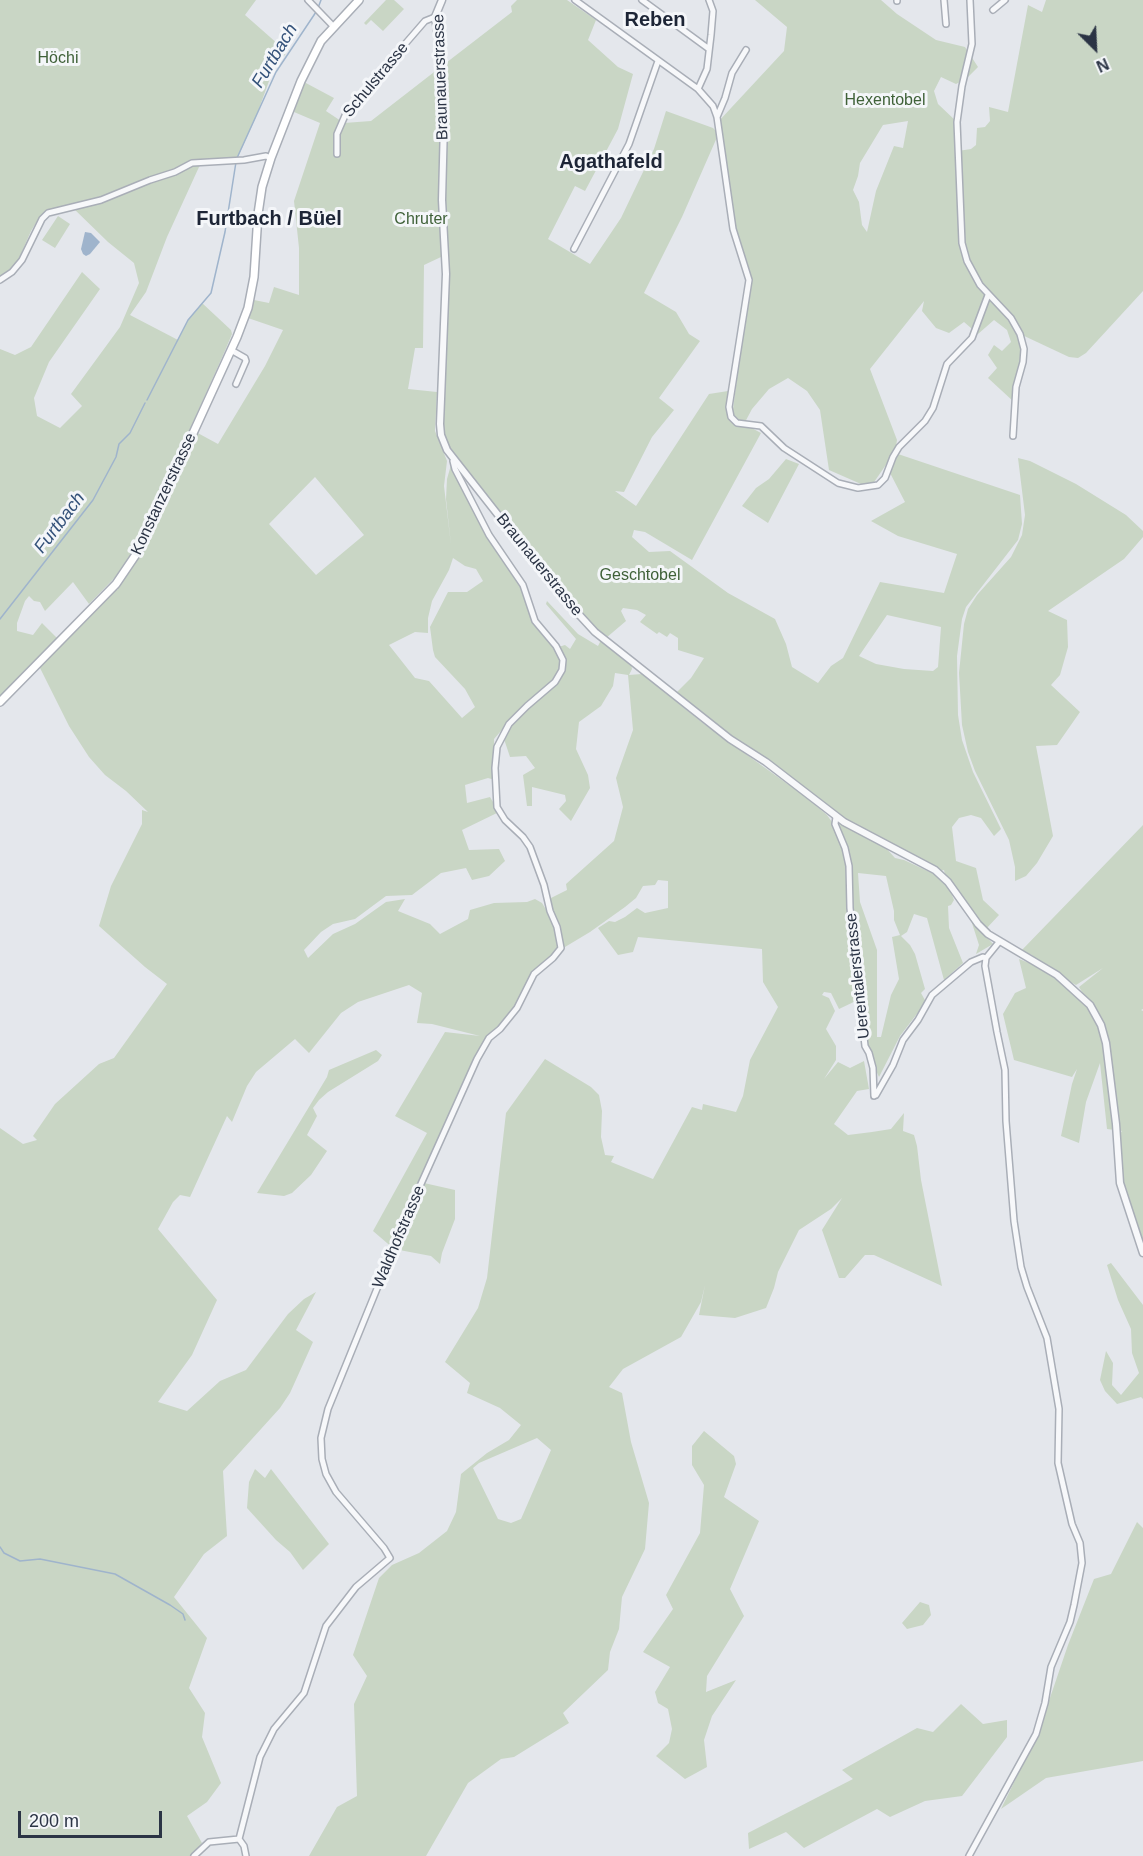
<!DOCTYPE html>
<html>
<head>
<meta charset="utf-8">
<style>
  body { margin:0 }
  #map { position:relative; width:1143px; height:1856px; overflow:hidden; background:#e4e7ec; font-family:Helvetica,sans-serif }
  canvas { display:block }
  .north { position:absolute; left:1065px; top:18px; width:60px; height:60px; -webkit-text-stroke:4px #f4f6f9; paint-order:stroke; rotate:156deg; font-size:16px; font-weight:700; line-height:24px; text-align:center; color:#2b3445 }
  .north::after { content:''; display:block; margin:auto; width:21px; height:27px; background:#2b3445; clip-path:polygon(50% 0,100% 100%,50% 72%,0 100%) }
  .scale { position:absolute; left:18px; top:1811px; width:144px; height:27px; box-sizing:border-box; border:3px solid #2b3445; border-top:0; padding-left:8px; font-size:18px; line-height:21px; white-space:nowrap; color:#2b3445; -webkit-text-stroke:4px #f4f6f9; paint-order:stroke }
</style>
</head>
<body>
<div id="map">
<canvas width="1143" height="1856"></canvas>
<div class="north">N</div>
<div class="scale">200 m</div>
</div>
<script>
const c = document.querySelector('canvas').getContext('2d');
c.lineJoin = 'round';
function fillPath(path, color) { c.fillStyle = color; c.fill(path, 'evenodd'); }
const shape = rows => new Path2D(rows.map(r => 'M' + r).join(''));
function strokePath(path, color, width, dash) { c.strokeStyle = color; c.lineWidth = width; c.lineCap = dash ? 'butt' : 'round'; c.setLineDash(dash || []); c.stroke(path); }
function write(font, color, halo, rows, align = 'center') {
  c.font = font + ' Helvetica,sans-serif'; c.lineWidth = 6; c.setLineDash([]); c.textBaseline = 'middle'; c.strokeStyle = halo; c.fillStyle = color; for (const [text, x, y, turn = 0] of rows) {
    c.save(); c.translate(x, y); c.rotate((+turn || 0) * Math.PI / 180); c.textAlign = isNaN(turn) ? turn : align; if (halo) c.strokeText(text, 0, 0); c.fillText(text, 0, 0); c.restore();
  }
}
fillPath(shape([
  [0,0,256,0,245,15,287,52,273,70,256,117,237,159,203,162,199,167,167,237,146,292,130,315,178,340,188,320,202,303,231,330,232,334,224,353,139,543,126,566,89,604,73,582,45,611,40,602,34,601,29,596,25,601,17,623,17,631,33,635,42,623,57,638,0,696,0,349,15,355,31,347,82,272,100,289,49,362,34,398,37,416,60,428,82,406,71,394,120,327,139,283,134,263,108,242,72,207,47,214,39,218,31,231,11,277,0,280],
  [386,0,394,0,404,9,383,31,371,20,366,25,364,23],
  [517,0,567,0,596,20,588,40,618,67,633,74,618,129,585,191,575,186,548,239,590,264,621,218,654,149,666,111,713,128,718,133,718,122,784,51,787,27,755,0,881,0,897,14,936,40,965,47,978,67,966,79,956,84,941,77,934,91,938,104,957,122,958,151,971,149,976,145,977,128,985,127,990,121,989,107,1008,112,1028,5,1042,12,1046,0,1143,0,1143,291,1086,353,1078,358,1069,357,1020,334,1024,349,1014,402,988,378,997,368,988,355,994,345,1002,351,1011,342,1007,330,994,320,978,334,964,322,949,333,936,328,922,311,924,301,870,369,897,440,895,453,1020,495,1022,524,1018,540,966,607,962,619,957,656,958,715,962,740,973,772,1001,829,994,836,981,818,971,815,959,818,952,827,956,861,976,868,983,900,999,915,986,929,945,875,944,870,941,871,926,861,852,825,674,695,691,678,704,658,678,650,678,638,670,633,667,637,659,632,657,634,640,622,646,615,637,610,623,608,621,611,626,621,606,638,597,631,580,614,450,450,443,433,442,422,445,228,442,66,512,12,511,6],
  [908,121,903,148,894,146,876,191,867,232,862,225,859,202,853,190,858,176,860,163,883,125],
  [718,135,736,242,749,284,732,417,727,400,728,391,709,394,636,506,615,491,624,492,652,437,674,410,659,398,700,341,689,334,676,312,644,293,682,217],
  [788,378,807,391,820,410,829,470,870,488,892,456,888,469,905,502,871,521,898,536,957,554,944,593,880,582,843,658,831,666,818,683,792,667,786,644,775,619,728,593,670,551,649,552,632,537,634,530,645,532,692,560,761,433,744,424,752,409,769,389],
  [887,615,941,627,938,667,933,671,904,669,876,664,859,656],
  [438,69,441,257,424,265,423,348,415,348,408,389,437,392,435,431,447,461,444,486,451,545,446,499,447,479,451,465,522,585,531,616,555,648,565,645,570,649,576,639,546,604,547,601,578,634,598,646,601,640,631,664,632,669,629,675,642,674,704,724,807,798,827,815,839,832,837,824,839,822,885,847,895,858,904,860,932,873,941,879,950,890,954,900,951,905,948,906,949,928,963,963,944,980,927,918,914,914,907,932,901,936,910,945,915,954,925,989,921,993,926,1002,900,1036,879,1077,865,1046,864,999,846,850,860,999,839,1009,831,993,824,992,822,995,829,998,835,1011,826,1029,836,1046,836,1060,824,1079,838,1062,850,1068,864,1061,869,1089,857,1091,834,1124,848,1135,872,1132,891,1129,904,1113,903,1131,914,1135,917,1146,921,1180,942,1286,874,1255,865,1255,845,1278,839,1278,822,1230,842,1198,831,1209,799,1230,778,1272,774,1288,766,1308,735,1318,699,1315,705,1285,701,1302,681,1337,623,1369,609,1387,622,1393,631,1442,649,1503,645,1549,622,1597,619,1629,610,1652,608,1670,563,1713,569,1723,514,1757,501,1759,468,1783,426,1856,309,1856,337,1807,357,1796,354,1704,367,1676,353,1655,379,1578,392,1565,419,1553,447,1531,456,1512,461,1474,487,1453,509,1440,521,1425,500,1408,467,1393,470,1383,445,1362,478,1308,487,1278,506,1113,545,1059,591,1087,599,1095,602,1111,601,1137,605,1155,614,1156,611,1162,653,1179,692,1107,702,1110,703,1104,736,1112,743,1096,750,1060,778,1007,763,982,762,949,638,937,633,952,618,955,598,928,609,921,615,922,625,917,637,908,645,913,668,908,668,881,658,880,655,885,643,886,636,898,625,907,590,932,550,956,534,974,517,1008,489,1038,424,1183,455,1190,455,1219,442,1253,440,1264,431,1256,394,1249,373,1231,427,1133,395,1116,445,1032,480,1036,432,1024,417,1023,422,993,409,985,358,1002,341,1013,309,1053,295,1039,256,1072,247,1086,232,1122,227,1116,190,1197,180,1195,173,1202,158,1229,217,1300,192,1355,158,1402,187,1411,220,1381,246,1370,288,1314,304,1299,316,1292,296,1330,313,1342,290,1393,280,1408,223,1471,227,1536,204,1554,174,1597,207,1638,189,1688,205,1713,202,1737,221,1783,207,1802,187,1816,202,1843,192,1856,0,1856,0,1128,23,1144,37,1140,33,1136,55,1104,99,1064,114,1058,167,984,145,967,99,926,111,886,142,824,142,810,148,812,126,791,105,775,89,757,69,726,39,666,113,590,118,590,117,586,139,557,151,535,194,431,218,444,265,366,283,330,248,318,254,300,269,303,274,287,299,295,299,248,294,201,320,123,294,112,304,82,334,98,326,111,344,123,371,121],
  [315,477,364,535,316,575,269,524],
  [453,558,465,566,476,569,483,581,467,592,448,592,430,627,433,650,435,657,465,689,475,707,462,718,429,681,415,678,389,645,415,632,428,633,428,618,432,601,449,570],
  [615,673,628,675,633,730,616,778,623,807,614,841,566,884,567,890,547,900,550,916,542,903,535,899,527,902,494,903,470,910,468,919,440,934,430,924,398,911,405,899,386,902,355,924,333,934,308,958,304,950,321,932,333,924,355,919,386,896,412,895,441,873,466,868,472,880,489,876,505,861,499,849,469,850,462,830,499,812,490,797,467,803,465,785,488,778,495,780,494,739,527,701,528,703,509,728,504,739,510,757,526,756,535,768,523,775,527,806,532,806,532,787,565,795,566,801,559,809,571,821,590,788,588,775,576,749,579,722,601,706,613,686],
  [858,873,886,876,894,911,894,920,900,935,892,937,899,979,891,995,881,1037,877,1037,877,950,860,902],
  [537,1438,551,1450,521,1519,511,1523,498,1519,473,1468,479,1463],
  [58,216,70,224,55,248,42,240],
  [1018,458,1030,461,1076,484,1126,515,1143,531,1143,537,1124,559,1048,611,1067,620,1068,647,1060,675,1051,685,1080,712,1057,745,1036,746,1053,836,1037,863,1026,876,1015,881,1015,867,1009,840,975,771,968,752,962,725,959,673,964,624,968,609,977,595,1011,557,1022,535,1025,515],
  [786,459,799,464,768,523,742,506,756,488,769,479],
  [1143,825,1143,1009,1141,1010,1143,1011,1143,1243,1123,1187,1120,1163,1120,1133,1122,1131,1107,1129,1100,1063,1086,1102,1079,1143,1061,1136,1072,1084,1077,1069,1072,1077,1014,1060,1003,1014,1015,993,1026,988,1019,959,1034,965,1060,979,1090,1005,1079,987,1103,968,1076,985,1045,968,1032,955,1021,951],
  [971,920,993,944,976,954,979,945],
  [376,1050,382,1055,378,1061,328,1092,319,1100,313,1108,317,1116,307,1135,327,1151,311,1175,292,1193,284,1196,257,1193,327,1077,329,1070],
  [1111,1263,1143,1305,1143,1399,1141,1397,1117,1404,1105,1391,1100,1380,1106,1351,1113,1363,1112,1385,1121,1395,1139,1373,1132,1353,1131,1329,1118,1300,1107,1265],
  [704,1431,734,1456,736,1464,724,1497,759,1521,730,1589,744,1616,707,1676,706,1692,736,1680,712,1716,704,1740,707,1767,685,1779,656,1756,669,1743,672,1729,668,1709,658,1703,655,1692,670,1667,643,1652,673,1609,666,1595,700,1533,704,1485,692,1465,692,1446],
  [255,1469,265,1478,271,1469,329,1544,303,1570,290,1552,276,1540,247,1508,249,1482],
  [1137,1522,1143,1528,1143,1761,1046,1778,1001,1809,1038,1733,1068,1645,1094,1579,1111,1574],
  [920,1602,929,1605,931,1615,923,1625,907,1629,902,1623],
  [961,1704,983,1724,1007,1720,1007,1737,962,1796,925,1801,890,1817,877,1809,804,1848,786,1832,749,1849,748,1833,853,1779,842,1770,917,1728,933,1732]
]), '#c9d6c5');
fillPath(shape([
  [85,232,91,233,100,242,90,254,86,256,83,254,81,249]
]), '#9fb4cc');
strokePath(shape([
  [318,8,321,0],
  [237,158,276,72,316,12],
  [147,400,188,320,211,293,225,232,236,162],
  [0,619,93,500,116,457,119,444,130,433,145,403],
  [0,1547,4,1553,20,1561,40,1559,115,1574,170,1605,183,1614,185,1620]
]), '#9fb4cc', 1.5);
const minor = shape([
  [308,0,333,26],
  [575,0,698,89,713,106,717,117,733,229,749,280,729,407,731,417,737,423,761,426,784,448,838,483,858,488,878,485,885,478,893,457,899,447,925,421,933,408,947,364,972,338,988,295],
  [642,0,709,49],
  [897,0,897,1],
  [944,0,946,24],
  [970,0,972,44,962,86,957,122,962,243,967,261,980,285,1011,318,1020,334,1024,349,1023,362,1016,387,1013,436],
  [993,10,1005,0],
  [698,89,707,69,711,35,713,11,709,0],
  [717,117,725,98,732,73,746,50],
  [337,154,337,134,347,111,425,21,435,17],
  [574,249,629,144,658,61],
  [0,280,12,272,22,260,42,219,48,213,101,200,150,180,175,172,192,163,244,160,266,156,271,158],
  [231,350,245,358,246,361,236,384],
  [836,817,835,824,845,848,849,866,850,908,865,1046,869,1053,873,1068,874,1096],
  [876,1095,893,1065,903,1040,918,1020,932,995,971,962,983,957,986,958],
  [239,1839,260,1757,274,1729,304,1693,326,1626,356,1587,390,1558,384,1548,336,1492,326,1474,322,1459,321,1438,328,1409,407,1215,477,1059,489,1038,500,1029,517,1008,534,974,553,958,561,948,557,927,550,911,544,885,530,847,523,837,505,820,497,807,495,768,497,747,509,724,527,706,555,682,562,670,563,660,556,646,535,621,523,585,489,535,455,469,453,461,454,460],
  [239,1839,244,1846,246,1856],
  [194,1856,209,1842,239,1839],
  [969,1856,1036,1734,1045,1703,1051,1667,1070,1622,1074,1605,1082,1563,1080,1543,1072,1524,1058,1463,1059,1409,1047,1338,1027,1287,1021,1267,1014,1221,1006,1121,1005,1070,997,1032,985,966,986,958,999,942]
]);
const tertiary = shape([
  [442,0,435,17,442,62,444,123,442,200,446,274,440,424,441,435,447,450,561,595,595,632,730,739,766,762,844,822,935,870,948,882,978,924,988,934,1057,975,1090,1005,1101,1025,1106,1043,1116,1124,1120,1183,1143,1253]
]);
const secondary = shape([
  [0,702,116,584,141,547,237,337,248,308,254,277,258,214,262,187,271,158,301,81,321,41,359,0]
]);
strokePath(minor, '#a9aeb7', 8);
strokePath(tertiary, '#a9aeb7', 9);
strokePath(secondary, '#a9aeb7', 10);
strokePath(minor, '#f7f8fa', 5);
strokePath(tertiary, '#f7f8fa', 6);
strokePath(secondary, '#fff', 7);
write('16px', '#3f6138', '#f4f6f9', [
  ["Höchi",58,59],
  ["Hexentobel",885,101],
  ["Chruter",421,220],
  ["Geschtobel",640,576]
]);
write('16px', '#2b3445', '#f4f6f9', [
  ["Braunauerstrasse",441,77,-92],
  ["Schulstrasse",376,80,-50],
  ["Konstanzerstrasse",164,494,-65],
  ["Braunauerstrasse",539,565,51],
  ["Uerentalerstrasse",858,976,-96],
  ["Waldhofstrasse",399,1237,-67]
]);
write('italic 18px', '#34527a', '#f4f6f9', [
  ["Furtbach",275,56,-59],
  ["Furtbach",60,523,-53]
]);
write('bold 20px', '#1d2536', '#f4f6f9', [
  ["Reben",655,20],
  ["Agathafeld",611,162],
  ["Furtbach / Büel",269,219]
]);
</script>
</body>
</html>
